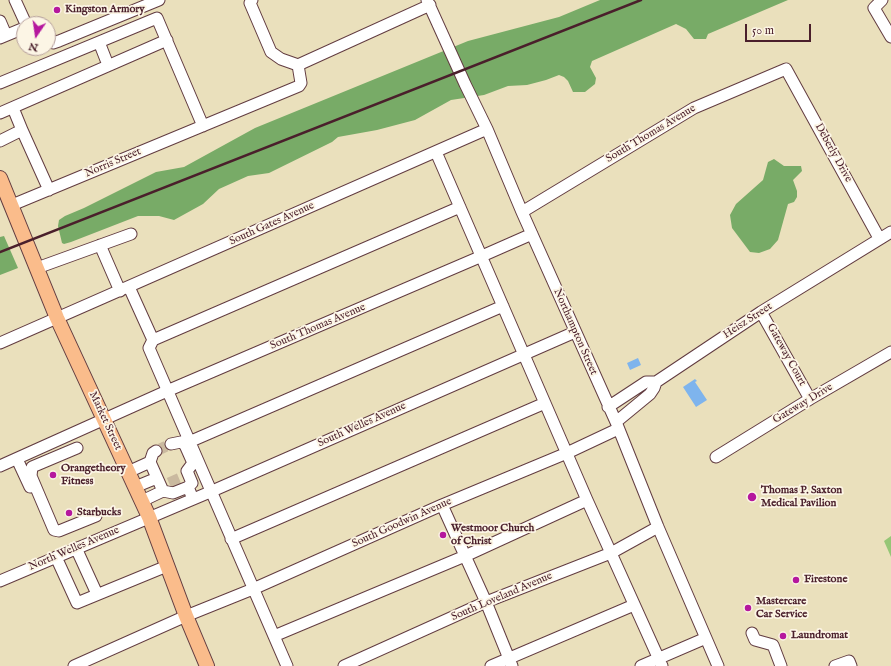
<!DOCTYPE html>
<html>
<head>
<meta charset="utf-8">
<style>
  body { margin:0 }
  #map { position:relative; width:891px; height:666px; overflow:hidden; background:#eae0bc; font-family:"IM FELL English",serif }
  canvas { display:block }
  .north { position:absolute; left:16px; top:16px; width:40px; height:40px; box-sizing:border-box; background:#fcf5e5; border:1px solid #b59f9b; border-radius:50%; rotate:193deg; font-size:11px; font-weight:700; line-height:16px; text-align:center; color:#4a1f2b }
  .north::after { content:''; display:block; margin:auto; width:14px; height:18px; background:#b5179e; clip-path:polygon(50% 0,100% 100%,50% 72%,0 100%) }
  .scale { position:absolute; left:745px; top:24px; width:66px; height:18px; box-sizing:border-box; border:2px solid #4a1f2b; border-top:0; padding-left:5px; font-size:12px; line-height:14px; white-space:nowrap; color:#4a1f2b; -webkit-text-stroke:3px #fcf5e5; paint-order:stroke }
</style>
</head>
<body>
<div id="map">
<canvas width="891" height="666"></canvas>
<div class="north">N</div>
<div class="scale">50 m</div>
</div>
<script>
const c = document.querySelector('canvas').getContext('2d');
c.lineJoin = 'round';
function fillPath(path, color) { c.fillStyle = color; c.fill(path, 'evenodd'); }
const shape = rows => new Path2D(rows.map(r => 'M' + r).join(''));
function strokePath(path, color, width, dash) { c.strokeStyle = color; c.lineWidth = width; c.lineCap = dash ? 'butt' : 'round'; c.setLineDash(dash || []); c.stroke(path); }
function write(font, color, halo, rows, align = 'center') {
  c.font = font + ' "IM FELL English",serif'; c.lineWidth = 3.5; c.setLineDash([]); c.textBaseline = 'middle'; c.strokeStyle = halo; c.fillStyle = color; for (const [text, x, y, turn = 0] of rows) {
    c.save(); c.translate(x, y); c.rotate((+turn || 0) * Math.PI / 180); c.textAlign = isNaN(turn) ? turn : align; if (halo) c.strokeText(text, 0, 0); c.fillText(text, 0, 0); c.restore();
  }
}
fillPath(shape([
  [891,536,891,557,884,541]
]), '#96c676');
fillPath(shape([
  [600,0,788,0,708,34,706,39,694,39,686,29,676,24,592,61,590,67,596,78,595,84,585,92,573,92,568,81,564,77,559,75,546,80,527,85,508,86,484,95,451,100,415,120,377,130,338,137,332,142,269,173,248,176,219,189,203,204,174,220,159,216,138,216,71,242,64,244,62,243,58,226,59,220,65,216,84,208,156,172,184,167,255,128,468,41,559,17],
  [774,159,784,166,801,166,802,171,793,180,797,191,797,197,794,202,788,204,778,240,770,249,759,253,750,252,732,228,730,215,736,204,763,180,768,162],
  [4,236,18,268,0,275,0,237]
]), '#78ab67');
fillPath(shape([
  [638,358,641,365,630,370,627,363],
  [695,379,697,381,695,382,707,400,696,407,683,387]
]), '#7eb4ed');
strokePath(shape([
  [156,451,171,444],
  [169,483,183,477]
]), '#cab99f', 11, [11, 5.5]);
const minor = shape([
  [15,0,26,24],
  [252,0,250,3,271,52,281,59,298,65,430,5],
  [427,0,465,84,487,129,522,212,616,422,658,527,718,666],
  [882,0,874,8,891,37],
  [0,21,6,35],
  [0,38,24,28],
  [48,41,53,43,59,41,159,0],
  [99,42,108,65],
  [0,83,157,18,203,126],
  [13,108,22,130],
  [0,113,167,40],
  [0,141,22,130,49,190],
  [436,152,587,500,662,666],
  [12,205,299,86,301,83,298,65],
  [522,212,694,108,786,69,879,238],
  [100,245,120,291],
  [37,268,131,234],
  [129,287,153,340],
  [761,312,810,399],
  [0,343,487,129],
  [608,407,646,382,656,382],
  [616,422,650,394,654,388,656,382,761,312,891,232],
  [189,442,503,306],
  [171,444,181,442,185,445,193,463,187,471,192,483,188,487],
  [77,448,32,467,31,476,54,530,59,531,96,516],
  [716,457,810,399,891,352],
  [17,459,30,487],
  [150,462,153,453,156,451],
  [0,466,167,391,482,256,532,234],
  [128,472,150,462,163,491,173,493,188,487,193,499],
  [135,487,157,478],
  [142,501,163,491],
  [442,505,486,602,512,666],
  [231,539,545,403],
  [76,548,97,594],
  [56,557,77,603,167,566],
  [0,581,210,492,575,332],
  [752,633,755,640,773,645,781,666],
  [274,636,465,556,587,500],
  [74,666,186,616,253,589,442,505,567,453,618,429],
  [287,666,149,348,153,340,460,207],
  [344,666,486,602,611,553,658,527],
  [491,666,634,605],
  [641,666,706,638],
  [835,666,849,661,851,666]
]);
const major = shape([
  [0,178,57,318,149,517,186,616,207,666]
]);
strokePath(minor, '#623c41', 13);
strokePath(major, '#623c41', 16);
strokePath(minor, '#fff', 11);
strokePath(major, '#fabc8b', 14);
strokePath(shape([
  [0,252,641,0]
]), '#4a1f2b', 2.5);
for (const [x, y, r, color] of [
  [57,10,4,"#b5179e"],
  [53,475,4,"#b5179e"],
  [752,497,5,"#b5179e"],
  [69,513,4,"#b5179e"],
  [443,535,4,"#b5179e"],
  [796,580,4,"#b5179e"],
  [748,608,4,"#b5179e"],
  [783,636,4,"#b5179e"]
]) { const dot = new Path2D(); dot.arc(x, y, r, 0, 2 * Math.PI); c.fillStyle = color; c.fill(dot); strokePath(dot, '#fcf5e5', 1.5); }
write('bold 11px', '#4a1f2b', '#fcf5e5', [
  ["Kingston Armory",65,10],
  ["Orangetheory",61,469],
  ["Fitness",61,482],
  ["Thomas P. Saxton",761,491],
  ["Medical Pavilion",761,504],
  ["Starbucks",77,513],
  ["Westmoor Church",451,529],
  ["of Christ",451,542],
  ["Firestone",804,580],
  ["Mastercare",756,602],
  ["Car Service",756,615],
  ["Laundromat",791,636]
], 'left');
write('11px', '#4a1f2b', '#fcf5e5', [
  ["South Thomas Avenue",651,134,-31],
  ["Deberly Drive",833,153,61],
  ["Norris Street",113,163,-23],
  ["South Gates Avenue",272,224,-24],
  ["Heisz Street",748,321,-33],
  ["South Thomas Avenue",318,327,-23],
  ["Northampton Street",575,332,66],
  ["Gateway Court",786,355,61],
  ["Gateway Drive",803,404,-31],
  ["Market Street",105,421,65],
  ["South Welles Avenue",362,425,-24],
  ["South Goodwin Avenue",402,523,-24],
  ["North Welles Avenue",74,549,-23],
  ["South Loveland Avenue",502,597,-23]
]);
</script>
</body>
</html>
